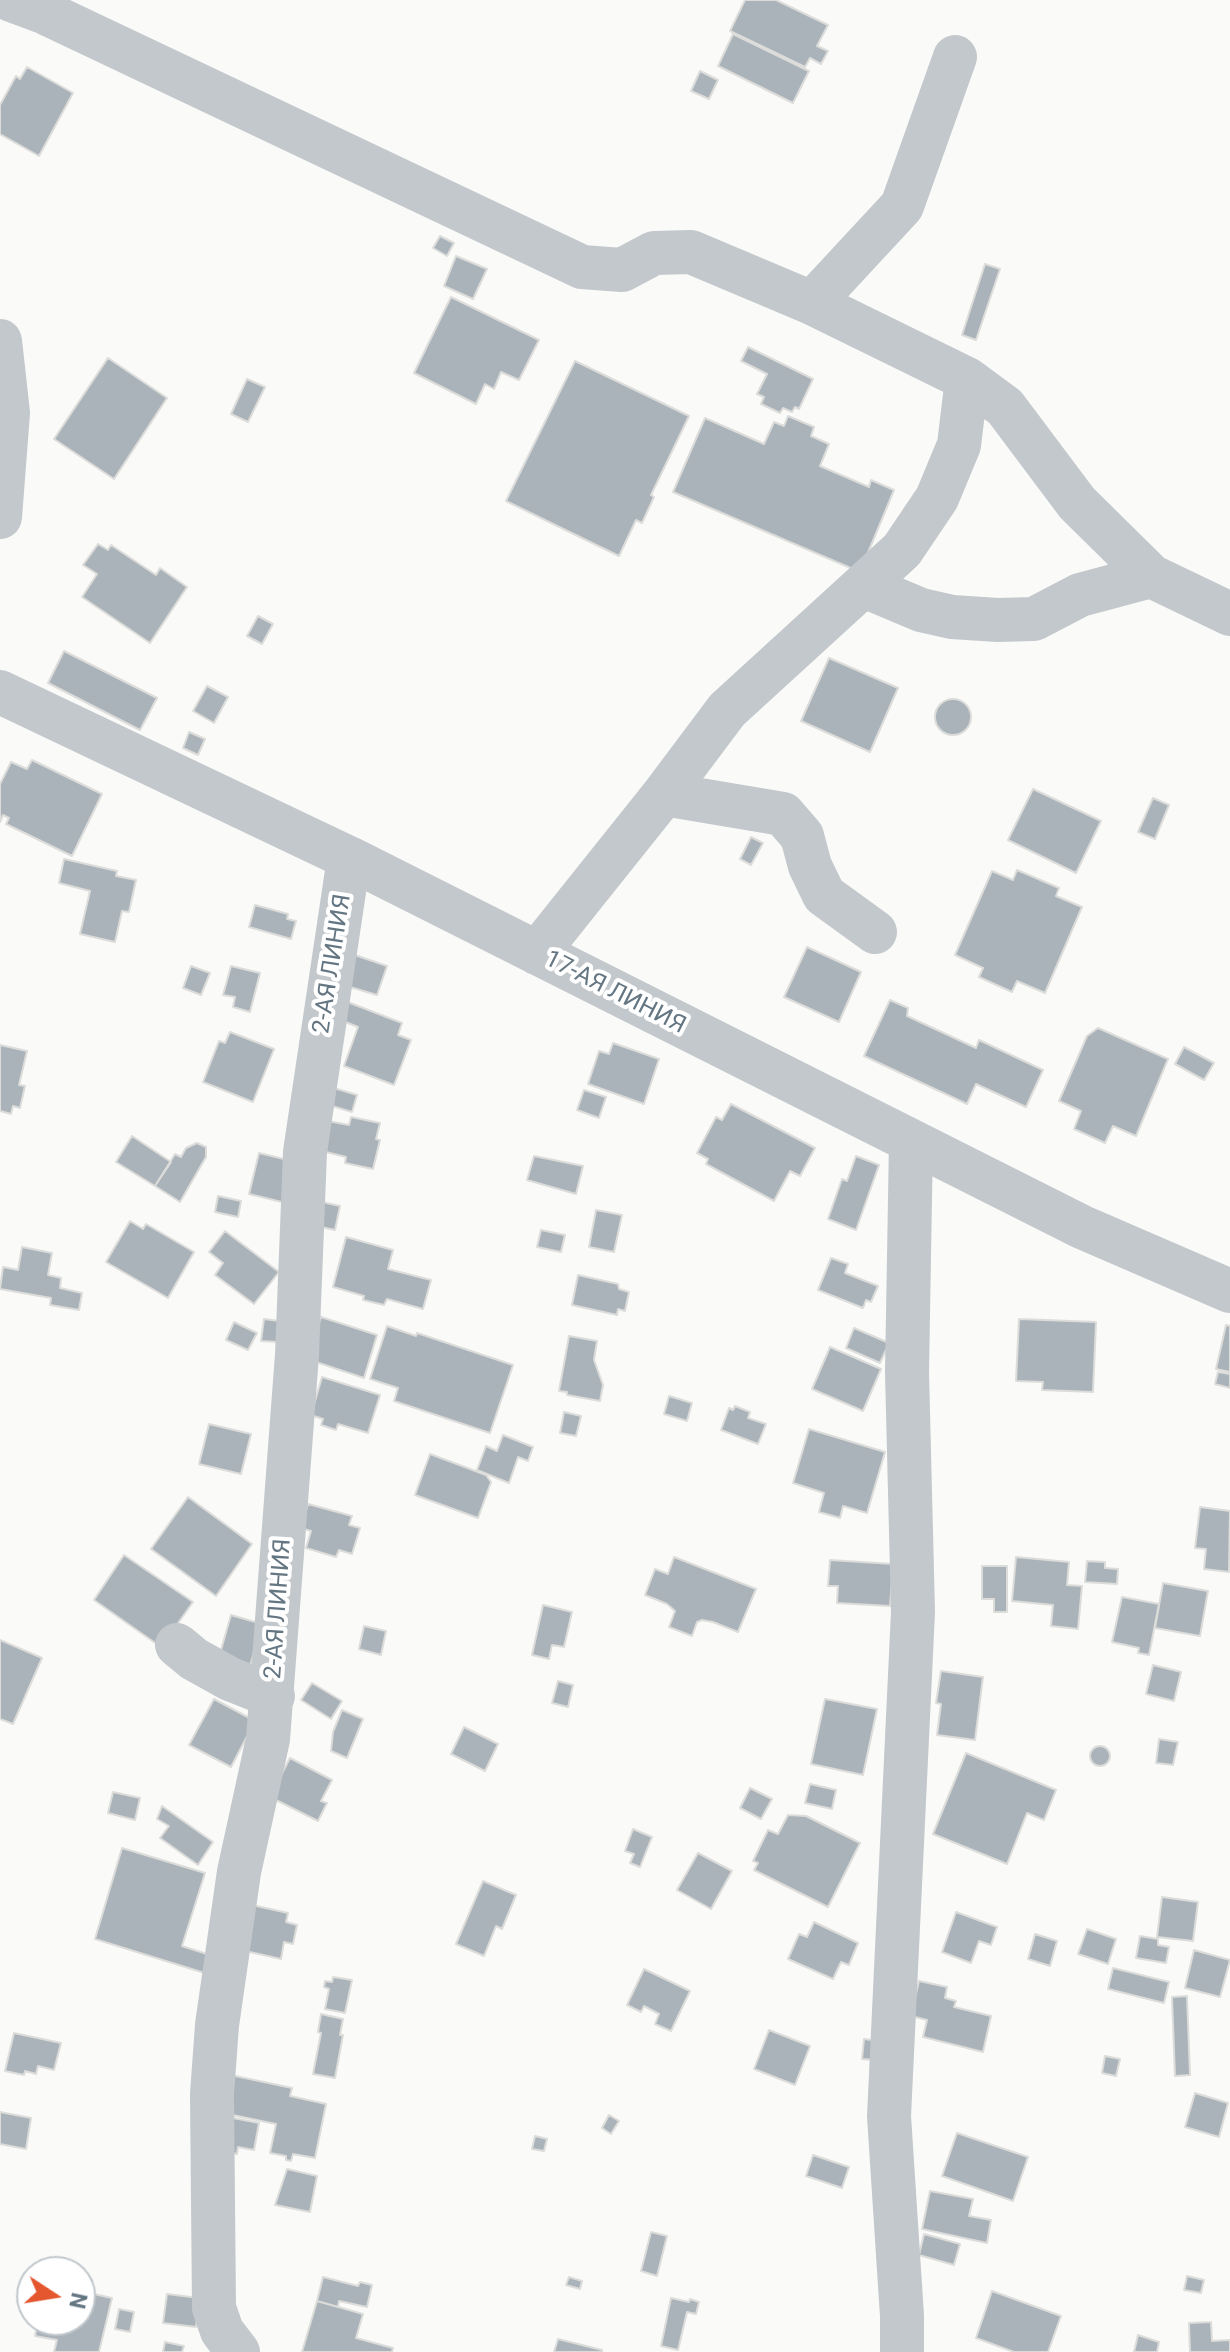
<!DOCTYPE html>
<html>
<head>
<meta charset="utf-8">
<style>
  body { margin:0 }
  #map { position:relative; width:1230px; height:2352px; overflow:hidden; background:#fafaf8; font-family:Roboto,sans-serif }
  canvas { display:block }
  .north { position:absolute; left:16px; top:2256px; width:80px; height:80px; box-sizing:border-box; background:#fff; border:2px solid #c1c8cd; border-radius:50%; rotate:102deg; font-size:22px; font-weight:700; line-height:32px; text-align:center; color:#657683 }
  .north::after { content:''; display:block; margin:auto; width:28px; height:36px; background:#e4572e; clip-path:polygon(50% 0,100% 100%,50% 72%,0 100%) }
</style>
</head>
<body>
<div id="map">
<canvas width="1230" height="2352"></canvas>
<div class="north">N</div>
</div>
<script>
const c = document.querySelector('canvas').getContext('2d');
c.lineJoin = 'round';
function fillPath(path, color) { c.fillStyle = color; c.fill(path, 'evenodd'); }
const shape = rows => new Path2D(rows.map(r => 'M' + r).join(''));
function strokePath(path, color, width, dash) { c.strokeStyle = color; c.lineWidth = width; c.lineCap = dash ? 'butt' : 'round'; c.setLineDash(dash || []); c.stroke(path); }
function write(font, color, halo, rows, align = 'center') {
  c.font = font + ' Roboto,sans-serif'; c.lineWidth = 8; c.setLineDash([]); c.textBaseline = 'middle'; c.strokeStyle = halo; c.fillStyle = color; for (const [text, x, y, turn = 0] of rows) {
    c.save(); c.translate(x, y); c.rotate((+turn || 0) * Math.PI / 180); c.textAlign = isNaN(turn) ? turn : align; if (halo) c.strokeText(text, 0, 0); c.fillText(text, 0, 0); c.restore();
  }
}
const building = shape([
  [745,0,776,0,828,25,817,46,828,51,821,64,810,58,805,67,730,31,745,0],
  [733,34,809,71,793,103,718,66,733,34],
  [27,67,73,93,39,156,0,134,0,105,16,76,20,79,27,67],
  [700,71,718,80,709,99,691,91,700,71],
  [440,236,454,243,447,256,433,248,440,236],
  [456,256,487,269,473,299,444,286,456,256],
  [985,264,1000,269,976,340,962,335,985,264],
  [451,297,539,340,519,380,501,372,494,389,485,384,476,404,414,373,451,297],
  [748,347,813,379,799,409,795,407,792,412,783,408,780,413,761,404,764,397,757,394,767,374,741,361,748,347],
  [108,358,167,398,114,479,54,439,108,358],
  [575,361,689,416,651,495,654,497,642,523,636,520,619,556,506,501,575,361],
  [247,379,265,387,248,422,231,414,247,379],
  [788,416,814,427,811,436,829,444,820,466,869,487,871,480,894,490,860,572,673,492,705,418,764,444,774,422,784,426,788,416],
  [98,544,108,550,111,545,156,575,160,568,187,587,150,643,82,597,97,574,83,565,98,544],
  [258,616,273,624,262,644,247,636,258,616],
  [64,651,157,698,140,730,48,683,64,651],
  [829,658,898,688,870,752,801,721,829,658],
  [207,686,228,697,214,723,193,711,207,686],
  '935 717a18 18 0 1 1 36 0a18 18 0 1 1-36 0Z',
  [189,732,205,739,198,755,183,748,189,732],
  [32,760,102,794,72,856,6,824,9,818,3,815,0,822,0,784,11,762,27,769,32,760],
  [1033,789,1101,821,1076,873,1008,840,1033,789],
  [1153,798,1169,805,1155,839,1138,832,1153,798],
  [751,837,763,843,751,865,740,859,751,837],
  [64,859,117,871,116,876,136,880,129,912,122,911,115,942,80,934,90,891,59,883,64,859],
  [1017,870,1059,888,1056,896,1082,907,1045,993,1017,981,1012,992,979,977,983,968,955,955,992,871,1013,880,1017,870],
  [255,905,288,914,287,919,296,921,291,939,249,927,255,905],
  [807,947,861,972,839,1022,784,997,807,947],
  [349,953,387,966,377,995,350,987,349,953],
  [191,966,210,973,201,995,183,988,191,966],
  [231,966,260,973,250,1012,233,1007,235,997,223,995,231,966],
  [890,1000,908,1008,907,1016,976,1048,979,1040,1043,1070,1026,1107,976,1084,967,1104,864,1056,890,1000],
  [345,1001,402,1023,398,1035,411,1040,394,1085,344,1066,358,1027,338,1019,345,1001],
  [1098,1028,1168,1059,1136,1136,1113,1126,1105,1143,1074,1129,1081,1111,1059,1101,1087,1036,1098,1028],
  [230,1032,274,1049,253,1102,203,1082,219,1041,225,1043,230,1032],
  [613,1043,659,1059,644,1104,588,1084,599,1051,609,1054,613,1043],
  [0,1045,27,1051,19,1085,25,1086,20,1108,13,1106,11,1114,0,1111,0,1045],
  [1184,1047,1214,1063,1204,1080,1175,1064,1184,1047],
  [334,1088,357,1095,352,1112,329,1105,334,1088],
  [584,1090,606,1097,599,1118,577,1110,584,1090],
  [731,1104,815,1148,800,1176,790,1171,774,1201,706,1164,708,1159,697,1153,716,1117,722,1120,731,1104],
  [351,1117,380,1123,376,1139,380,1140,373,1169,345,1163,346,1157,322,1151,328,1121,349,1125,351,1117],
  [132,1136,171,1162,155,1186,116,1162,132,1136],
  [197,1143,206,1147,206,1157,180,1202,155,1186,175,1154,181,1157,186,1148,197,1143],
  [259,1153,296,1162,286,1203,249,1194,259,1153],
  [534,1156,583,1166,576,1194,527,1180,534,1156],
  [856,1156,879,1165,856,1230,828,1219,842,1179,847,1181,856,1156],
  [218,1196,241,1201,238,1217,215,1212,218,1196],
  [317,1201,340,1206,335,1230,312,1225,317,1201],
  [596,1210,622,1215,614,1252,589,1247,596,1210],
  [130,1221,143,1229,146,1224,194,1252,168,1298,106,1262,130,1221],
  [541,1230,565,1235,561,1252,537,1247,541,1230],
  [225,1231,279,1272,254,1304,215,1275,223,1263,209,1252,225,1231],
  [346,1237,393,1250,388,1269,431,1280,423,1309,387,1299,384,1305,363,1300,364,1296,333,1287,346,1237],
  [22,1247,52,1253,48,1275,61,1278,60,1288,82,1293,79,1310,50,1305,51,1298,0,1289,3,1267,18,1270,22,1247],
  [831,1258,848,1264,845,1273,878,1286,871,1302,866,1300,863,1308,818,1290,831,1258],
  [578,1275,618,1284,619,1289,629,1292,625,1311,618,1309,617,1315,572,1305,578,1275],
  [321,1317,377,1335,364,1378,307,1359,321,1317],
  [264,1319,279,1321,277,1342,261,1341,264,1319],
  [1019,1319,1096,1322,1093,1392,1042,1390,1043,1382,1016,1381,1019,1319],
  [234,1322,257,1333,248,1350,226,1340,234,1322],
  [1226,1325,1230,1326,1230,1372,1216,1369,1226,1325],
  [387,1326,416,1336,417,1333,513,1365,490,1433,394,1401,398,1388,370,1379,387,1326],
  [854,1328,889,1343,880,1363,846,1348,854,1328],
  [569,1336,597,1341,594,1360,603,1385,600,1401,567,1395,567,1392,559,1391,569,1336],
  [830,1347,881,1369,863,1411,812,1389,830,1347],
  [1218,1372,1230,1374,1230,1388,1215,1384,1218,1372],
  [322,1377,380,1395,368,1433,338,1424,336,1430,321,1425,323,1419,311,1415,322,1377],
  [669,1396,692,1403,687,1421,664,1414,669,1396],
  [735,1406,750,1412,748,1418,766,1424,758,1444,721,1430,729,1408,733,1410,735,1406],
  [564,1412,581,1416,576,1436,560,1433,564,1412],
  [209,1424,251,1434,241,1474,199,1464,209,1424],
  [809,1429,885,1452,867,1513,843,1506,840,1518,819,1512,824,1493,793,1483,809,1429],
  [503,1435,533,1447,528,1461,518,1457,509,1483,477,1470,486,1446,497,1451,503,1435],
  [430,1454,486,1475,491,1482,478,1518,415,1495,430,1454],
  [188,1497,252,1544,216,1596,151,1549,188,1497],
  [308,1504,352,1516,349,1525,360,1528,352,1554,339,1550,336,1557,306,1548,311,1531,301,1528,308,1504],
  [1200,1507,1230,1511,1229,1572,1204,1569,1206,1549,1195,1548,1200,1507],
  [124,1555,193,1602,161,1647,94,1600,124,1555],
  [674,1557,756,1589,738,1632,713,1622,702,1620,697,1622,692,1636,669,1627,675,1611,667,1604,645,1595,655,1569,668,1574,674,1557],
  [1016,1557,1069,1562,1067,1585,1082,1586,1078,1629,1051,1626,1053,1605,1012,1601,1016,1557],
  [830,1560,893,1564,890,1606,837,1603,838,1586,828,1586,830,1560],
  [1087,1561,1105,1562,1105,1568,1118,1569,1117,1584,1085,1582,1087,1561],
  [982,1566,1007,1566,1007,1612,994,1612,994,1599,982,1599,982,1566],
  [1163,1583,1208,1591,1200,1636,1155,1628,1163,1583],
  [1122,1597,1159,1604,1149,1655,1138,1653,1139,1648,1112,1642,1122,1597],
  [543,1605,572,1612,564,1647,552,1645,549,1659,532,1655,543,1605],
  [231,1615,262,1624,250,1666,219,1657,231,1615],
  [364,1626,386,1631,381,1655,359,1649,364,1626],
  [0,1640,42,1658,13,1724,0,1719,0,1640],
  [1153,1665,1181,1672,1174,1701,1146,1694,1153,1665],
  [941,1671,983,1677,975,1740,937,1735,941,1704,936,1703,941,1671],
  [558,1681,573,1685,568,1707,552,1703,558,1681],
  [312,1683,342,1701,331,1719,301,1700,312,1683],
  [214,1699,255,1721,231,1767,189,1745,214,1699],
  [825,1699,877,1709,863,1775,811,1764,825,1699],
  [342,1710,363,1719,347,1758,331,1751,333,1732,342,1710],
  [464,1727,498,1744,485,1771,451,1754,464,1727],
  [1159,1739,1178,1742,1173,1765,1156,1763,1159,1739],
  '1090 1756a10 10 0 1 1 20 0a10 10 0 1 1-20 0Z',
  [966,1753,1056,1790,1044,1820,1027,1813,1007,1864,933,1834,966,1753],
  [290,1758,332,1780,321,1801,327,1803,318,1821,270,1797,290,1758],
  [810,1784,836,1790,832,1809,805,1803,810,1784],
  [750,1788,772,1799,761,1819,740,1808,750,1788],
  [113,1792,140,1798,135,1820,108,1813,113,1792],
  [162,1806,213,1842,198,1865,160,1838,169,1826,157,1819,162,1806],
  [788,1815,806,1816,860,1843,828,1907,754,1870,758,1863,753,1861,768,1830,778,1834,788,1815],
  [633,1829,652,1837,640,1867,630,1863,634,1854,625,1851,633,1829],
  [122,1848,205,1873,182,1946,216,1957,211,1975,95,1939,122,1848],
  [698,1853,732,1871,711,1909,677,1890,698,1853],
  [483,1881,516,1895,502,1929,496,1926,484,1956,456,1944,483,1881],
  [1162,1897,1198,1902,1193,1941,1157,1937,1162,1897],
  [252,1905,288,1913,286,1922,297,1925,293,1944,284,1942,281,1959,241,1950,252,1905],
  [956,1912,997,1927,991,1945,979,1941,971,1963,942,1952,956,1912],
  [814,1922,858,1943,849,1965,841,1962,833,1979,788,1959,799,1934,807,1937,814,1922],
  [1087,1929,1116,1939,1108,1964,1078,1954,1087,1929],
  [1035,1934,1057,1941,1050,1966,1028,1959,1035,1934],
  [1140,1936,1158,1939,1158,1945,1169,1947,1166,1963,1136,1958,1140,1936],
  [1194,1950,1230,1960,1220,1997,1185,1988,1194,1950],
  [1113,1968,1169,1982,1164,2003,1108,1989,1113,1968],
  [644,1969,690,1991,671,2031,655,2024,659,2014,644,2006,641,2012,627,2005,644,1969],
  [333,1977,352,1980,345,2013,325,2009,329,1989,324,1987,325,1981,332,1982,333,1977],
  [919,1981,947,1987,945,1998,956,2001,954,2007,991,2016,983,2052,923,2037,927,2020,911,2016,919,1981],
  [1187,1996,1190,2075,1175,2076,1172,1997,1187,1996],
  [321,2014,343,2019,340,2035,343,2035,335,2078,313,2074,321,2033,318,2032,321,2014],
  [769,2030,810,2046,795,2085,754,2069,769,2030],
  [14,2033,61,2043,54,2070,38,2066,36,2074,25,2071,24,2075,5,2071,14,2033],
  [864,2039,879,2041,876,2060,862,2059,864,2039],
  [1105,2056,1120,2059,1116,2076,1102,2073,1105,2056],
  [226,2074,292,2088,290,2096,326,2104,315,2158,293,2154,291,2161,286,2160,286,2156,270,2153,276,2124,218,2112,226,2074],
  [1195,2093,1228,2103,1219,2137,1185,2127,1195,2093],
  [0,2112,31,2118,26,2149,0,2144,0,2112],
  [609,2115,619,2121,611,2134,602,2128,609,2115],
  [228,2117,259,2123,254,2150,238,2147,237,2154,221,2150,228,2117],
  [957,2133,1028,2157,1013,2201,942,2176,957,2133],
  [535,2136,547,2139,544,2151,532,2149,535,2136],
  [813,2155,849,2167,842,2188,806,2176,813,2155],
  [287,2169,317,2176,310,2212,275,2205,287,2169],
  [930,2191,973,2199,969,2216,991,2220,987,2243,922,2229,930,2191],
  [651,2232,667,2236,657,2276,641,2271,651,2232],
  [924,2234,960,2244,954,2265,919,2255,924,2234],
  [1187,2276,1204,2280,1201,2293,1184,2290,1187,2276],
  [323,2277,358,2286,360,2282,372,2285,367,2307,339,2301,338,2307,317,2301,323,2277],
  [569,2277,582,2281,580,2289,566,2285,569,2277],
  [80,2291,112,2298,99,2352,54,2352,57,2340,35,2336,38,2320,80,2320,80,2291],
  [992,2291,1061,2316,1048,2352,1014,2352,976,2338,992,2291],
  [167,2294,199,2298,196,2327,163,2323,167,2294],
  [671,2298,689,2302,690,2299,699,2302,696,2314,687,2312,678,2350,661,2346,671,2298],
  [317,2301,363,2314,356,2338,393,2348,392,2352,302,2352,317,2301],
  [119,2309,134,2312,130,2332,115,2329,119,2309],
  [1211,2322,1212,2341,1230,2340,1230,2352,1190,2352,1189,2323,1211,2322],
  [1138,2335,1159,2342,1157,2352,1134,2352,1138,2335],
  [558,2339,602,2350,602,2352,554,2352,558,2339],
  [165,2342,184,2346,182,2352,163,2352,165,2342]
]);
fillPath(building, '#aab3b9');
strokePath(building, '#dcdcda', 2);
strokePath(shape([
  [11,0,46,13,582,267,622,270,654,253,691,252,812,303,967,379,959,445,937,498,902,550,727,710,664,794,537,953],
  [812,303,902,206,955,57],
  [0,341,8,413,0,517],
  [967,379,1005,407,1077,503,1151,576,1230,614],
  [864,586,921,610,952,617,998,620,1034,619,1080,595,1151,576],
  [0,692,349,858,1082,1227,1230,1291],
  [664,794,783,814,802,836,810,866,824,895,875,932],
  [177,1645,194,1659,230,1679,273,1696],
  [238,2352,222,2331,214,2308,212,2094,217,2025,239,1872,268,1739,297,1355,305,1152,349,858],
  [902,2352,902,2316,889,2116,913,1612,907,1372,911,1141]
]), '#c3c8cc', 44);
write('24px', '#657683', '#fff', [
  ["2-АЯ ЛИНИЯ",333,964,-81],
  ["17-АЯ ЛИНИЯ",615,993,27],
  ["2-АЯ ЛИНИЯ",279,1609,-86]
]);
</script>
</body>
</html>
